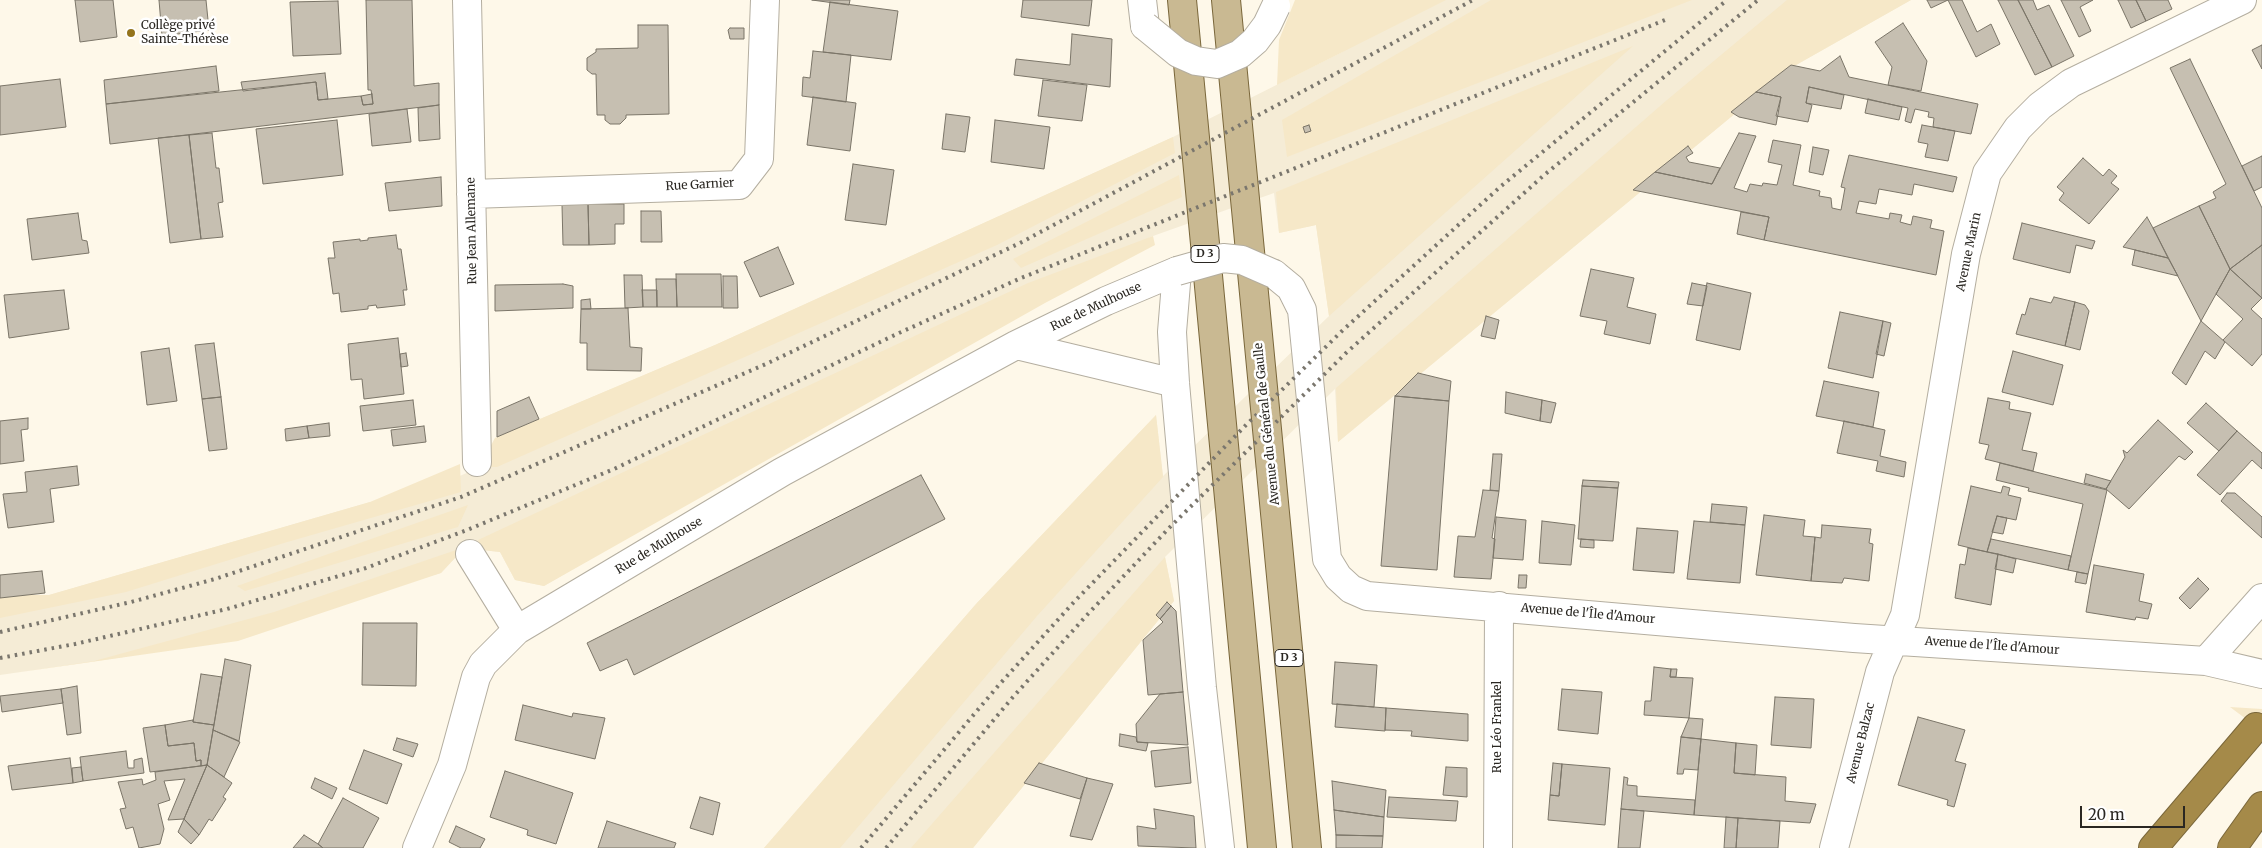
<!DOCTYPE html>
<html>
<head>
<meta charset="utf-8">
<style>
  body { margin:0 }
  #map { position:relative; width:2262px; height:848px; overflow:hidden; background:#fef8e9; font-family:Merriweather,serif }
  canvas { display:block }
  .scale { position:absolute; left:2080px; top:806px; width:105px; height:22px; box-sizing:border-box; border:2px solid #2a2722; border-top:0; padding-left:6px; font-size:15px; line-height:18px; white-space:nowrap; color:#2a2722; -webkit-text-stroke:4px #fff; paint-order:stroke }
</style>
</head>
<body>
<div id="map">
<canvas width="2262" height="848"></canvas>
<div class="scale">20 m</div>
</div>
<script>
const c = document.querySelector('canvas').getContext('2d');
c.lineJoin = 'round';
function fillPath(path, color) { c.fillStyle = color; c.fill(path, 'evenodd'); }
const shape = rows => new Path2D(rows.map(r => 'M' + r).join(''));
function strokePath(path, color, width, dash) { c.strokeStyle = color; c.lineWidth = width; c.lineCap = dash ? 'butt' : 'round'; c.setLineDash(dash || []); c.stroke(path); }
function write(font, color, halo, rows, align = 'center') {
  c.font = font + ' Merriweather,serif'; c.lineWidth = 5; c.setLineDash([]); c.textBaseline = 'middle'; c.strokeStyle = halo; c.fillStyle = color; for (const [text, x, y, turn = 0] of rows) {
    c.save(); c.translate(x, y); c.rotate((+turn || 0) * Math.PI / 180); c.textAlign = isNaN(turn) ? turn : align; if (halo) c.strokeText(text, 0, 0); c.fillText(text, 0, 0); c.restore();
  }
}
fillPath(shape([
  [1423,0,1911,0,1789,69,1338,442,1335,389,1165,557,1174,601,973,848,764,848,976,604,1156,415,1163,476,1329,316,1316,225,1279,233,1274,193,1153,236,1114,255,544,586,515,580,500,552,482,550,455,558,441,573,124,657,0,675,0,595,49,595,370,502,381,511,480,467,495,438,715,345,1173,137,1342,52]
]), '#f5ecd6');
fillPath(shape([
  [1295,0,1446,0,1277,85,1279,40],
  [1491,0,1692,0,1287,157,1282,120],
  [1787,0,1911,0,1789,69,1338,442,1336,388,1667,100],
  [1633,46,1329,316,1316,225,1279,233,1276,192],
  [1173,137,1175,153,997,245,497,467,480,467,495,438,715,345],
  [1179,175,1182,197,1021,268,1013,259],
  [1153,236,1155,245,1045,303,544,586,515,580,500,552,482,550,478,540,1028,283],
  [1156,415,1163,477,1037,616,840,848,764,848,976,604],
  [460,464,461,492,284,543,126,592,0,618,0,595,49,595,370,502],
  [468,505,458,527,245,591,237,586],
  [462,548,470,554,455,558,441,573,238,641,14,673,94,661,274,612],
  [1165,557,1174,601,973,848,911,848],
  [2230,707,2262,709,2262,731]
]), '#f6e8c8');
const building = shape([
  [75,0,113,0,117,37,80,42,75,0],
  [159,0,206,0,209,30,162,36,159,0],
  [366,0,412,0,414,86,439,83,439,105,110,144,106,104,316,82,318,100,361,96,363,105,373,104,371,90,368,90,366,0],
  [812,0,850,0,849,5,812,0],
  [1023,0,1092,0,1089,26,1021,17,1023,0],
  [1927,0,1948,0,1931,8,1927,0],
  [1948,0,1962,0,1977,32,1991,24,2000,44,1976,57,1948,0],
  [1998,0,2018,0,2052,67,2035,75,1998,0],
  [2018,0,2033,0,2037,10,2049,5,2074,56,2052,67,2018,0],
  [2061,0,2093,0,2080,7,2091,31,2079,37,2061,0],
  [2118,0,2136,0,2146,21,2131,28,2118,0],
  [2136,0,2168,0,2172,9,2146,21,2136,0],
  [338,1,341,54,293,56,290,2,338,1],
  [830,2,898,11,891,60,823,52,830,2],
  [1903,23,1927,61,1921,91,1888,85,1892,67,1875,42,1903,23],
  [638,25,668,25,669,114,626,115,626,118,620,124,610,124,605,120,605,115,597,115,596,74,592,74,587,70,587,58,596,52,596,49,638,48,638,25],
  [730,28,744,28,744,39,730,39,728,30,730,28],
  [1072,34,1112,39,1110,87,1014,75,1016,59,1070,65,1072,34],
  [2262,45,2262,69,2252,50,2262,45],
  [813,51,851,55,846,102,802,96,803,77,810,78,813,51],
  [1840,56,1849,77,1978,104,1971,134,1933,127,1934,118,1928,117,1929,112,1915,109,1911,123,1905,121,1908,108,1809,87,1806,103,1812,105,1808,122,1776,116,1781,97,1756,92,1791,65,1820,71,1840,56],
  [2190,59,2262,208,2262,245,2230,269,2199,206,2216,198,2213,192,2226,184,2170,68,2190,59],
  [216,66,219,91,106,104,104,80,216,66],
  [325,73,328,99,318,100,316,82,243,91,241,82,325,73],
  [60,79,66,127,0,135,0,86,60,79],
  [1043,80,1087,85,1082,121,1038,116,1043,80],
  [1809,87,1844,95,1841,109,1806,103,1809,87],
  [1756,92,1781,97,1776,125,1739,117,1731,112,1756,92],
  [372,94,373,104,363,105,361,96,372,94],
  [813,97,856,103,850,151,807,145,813,97],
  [1868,99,1902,107,1899,120,1865,113,1868,99],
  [439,105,440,139,419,141,418,108,439,105],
  [407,109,411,142,372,146,369,114,407,109],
  [946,114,970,117,965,152,942,149,946,114],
  [337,120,343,175,263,184,256,129,337,120],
  [995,120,1050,127,1044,169,991,162,995,120],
  [1309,125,1311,131,1305,133,1303,127,1309,125],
  [1922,125,1955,131,1948,161,1925,157,1928,144,1918,142,1922,125],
  [212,133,216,168,219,168,223,202,218,203,223,237,201,239,189,135,212,133],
  [1739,133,1756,136,1734,188,1747,192,1750,184,1762,186,1763,183,1777,185,1782,165,1768,162,1773,140,1801,145,1793,185,1820,191,1819,196,1831,198,1832,208,1841,210,1845,188,1841,187,1849,155,1957,177,1953,192,1914,184,1912,195,1879,189,1876,204,1859,201,1856,213,1889,219,1890,213,1902,215,1900,222,1911,225,1913,216,1932,220,1930,228,1944,231,1936,275,1764,240,1769,217,1633,190,1655,172,1712,184,1739,133],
  [189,135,201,239,170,243,158,138,189,135],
  [1688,146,1693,153,1686,157,1689,162,1720,168,1712,184,1655,172,1688,146],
  [1813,147,1829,150,1823,175,1809,172,1813,147],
  [2262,156,2262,187,2254,191,2242,166,2262,156],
  [2083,158,2103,176,2109,169,2117,176,2111,183,2119,189,2089,224,2059,200,2064,193,2057,187,2083,158],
  [853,164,894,170,886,225,845,220,853,164],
  [441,177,442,206,389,211,385,183,441,177],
  [588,204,624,204,624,224,615,224,615,244,589,245,588,204],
  [588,204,589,245,563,245,562,205,588,204],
  [2199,206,2230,269,2201,321,2153,228,2199,206],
  [641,211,661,211,662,242,641,242,641,211],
  [1741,212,1769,217,1764,240,1737,234,1741,212],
  [78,213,82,240,87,241,89,253,32,260,27,219,78,213],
  [2147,217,2153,228,2168,258,2123,247,2147,217],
  [2022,223,2095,241,2092,249,2076,245,2070,273,2013,259,2022,223],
  [396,235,398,249,401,249,407,290,403,290,405,305,377,308,376,305,368,306,368,309,341,312,339,293,333,294,328,258,335,258,333,242,360,239,360,241,368,240,368,238,396,235],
  [2262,245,2262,298,2230,269,2262,245],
  [778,247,794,284,760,297,744,262,778,247],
  [2135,250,2168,258,2178,276,2132,265,2135,250],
  [1591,269,1634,278,1627,307,1656,314,1650,344,1604,334,1607,321,1580,316,1591,269],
  [2230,269,2262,298,2251,309,2262,319,2262,354,2252,366,2223,340,2243,319,2216,294,2230,269],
  [676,274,721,274,722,307,677,307,676,274],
  [624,275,642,275,643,307,625,308,624,275],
  [723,276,737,276,738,308,723,308,723,276],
  [656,279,676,279,677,307,657,307,656,279],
  [1692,283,1707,286,1703,306,1687,304,1692,283],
  [1707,283,1751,293,1740,350,1696,340,1707,283],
  [563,284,573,286,573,308,495,311,495,285,563,284],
  [64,290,69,329,9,338,4,295,64,290],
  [642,290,657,290,657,307,643,307,642,290],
  [2054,297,2075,302,2065,346,2016,334,2022,314,2025,315,2030,298,2051,303,2054,297],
  [590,299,591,309,581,309,581,300,590,299],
  [2075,302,2085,305,2089,311,2080,350,2065,346,2075,302],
  [628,308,630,347,642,348,641,371,587,370,587,343,580,343,581,309,628,308],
  [1840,312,1883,321,1873,378,1828,368,1840,312],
  [1486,316,1499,320,1495,339,1481,336,1486,316],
  [1883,321,1891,323,1884,356,1876,354,1883,321],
  [2201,321,2225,342,2215,359,2205,351,2186,385,2172,373,2201,321],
  [398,338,404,394,364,399,362,379,351,380,348,344,398,338],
  [214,343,221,397,202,399,195,345,214,343],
  [169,348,177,401,147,405,141,352,169,348],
  [2013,351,2063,365,2053,405,2002,392,2013,351],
  [406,353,408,366,401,367,400,354,406,353],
  [1418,373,1451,381,1449,401,1395,396,1418,373],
  [1824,381,1879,392,1873,427,1816,416,1824,381],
  [1506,392,1542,400,1540,421,1505,413,1506,392],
  [1395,396,1449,401,1437,570,1381,566,1395,396],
  [221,397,227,449,209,451,202,399,221,397],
  [529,397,539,419,497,437,497,411,529,397],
  [1988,398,2010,402,2009,409,2031,413,2022,450,2037,453,2033,471,1985,459,1989,445,1979,443,1988,398],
  [413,400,416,425,363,431,360,406,413,400],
  [1542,400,1556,403,1551,423,1540,421,1542,400],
  [2206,403,2237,431,2219,451,2187,423,2206,403],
  [28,418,28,429,21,430,24,461,0,464,0,421,28,418],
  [2158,420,2193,452,2185,460,2179,456,2129,509,2106,489,2125,457,2123,450,2127,453,2158,420],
  [1844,421,1885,430,1880,456,1906,462,1904,477,1876,471,1878,461,1837,453,1844,421],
  [329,423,330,436,309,438,307,426,329,423],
  [307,426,309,438,286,441,285,429,307,426],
  [424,426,426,442,393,446,391,430,424,426],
  [2237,431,2262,453,2262,469,2252,460,2220,495,2197,475,2237,431],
  [1493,454,1502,454,1499,491,1490,490,1493,454],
  [2000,463,2107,490,2088,574,2068,570,2083,504,2028,491,2029,488,1996,480,2000,463],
  [77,466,79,485,50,489,54,522,8,528,3,494,27,492,25,472,77,466],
  [2086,474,2111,481,2106,489,2084,483,2086,474],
  [921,475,945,519,634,675,627,659,600,671,587,643,921,475],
  [1583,480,1619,482,1618,488,1582,486,1583,480],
  [1582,486,1618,488,1613,541,1578,539,1582,486],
  [1971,486,2001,493,2003,486,2010,488,2008,495,2021,498,2016,520,1997,516,1987,552,1958,545,1971,486],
  [1483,490,1499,491,1492,538,1495,539,1491,579,1454,577,1458,536,1475,537,1483,490],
  [2227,493,2235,493,2262,517,2262,538,2221,501,2227,493],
  [1712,504,1747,507,1745,525,1710,522,1712,504],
  [1764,515,1805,520,1803,536,1815,537,1811,581,1756,575,1764,515],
  [1997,516,2007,518,2003,534,1992,532,1997,516],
  [1496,517,1526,520,1523,560,1493,558,1496,517],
  [1542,521,1575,525,1571,565,1539,563,1542,521],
  [1694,521,1745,525,1740,583,1687,579,1694,521],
  [1822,525,1871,529,1869,543,1873,544,1869,581,1844,578,1842,583,1811,581,1815,537,1821,538,1822,525],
  [1637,528,1678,531,1674,573,1633,570,1637,528],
  [1581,539,1594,540,1594,548,1580,547,1581,539],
  [1991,539,2071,556,2068,570,1987,552,1991,539],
  [1968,548,1998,554,1991,605,1955,598,1960,564,1965,565,1968,548],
  [1998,554,2016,559,2013,573,1995,569,1998,554],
  [2094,565,2144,574,2139,601,2152,604,2148,619,2136,617,2135,620,2086,612,2094,565],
  [42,571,45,593,0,598,0,575,42,571],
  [2077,572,2088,574,2086,584,2075,582,2077,572],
  [1519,575,1527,575,1526,588,1518,588,1519,575],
  [2198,578,2209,589,2190,609,2179,598,2198,578],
  [1167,602,1171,606,1160,619,1156,615,1167,602],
  [1171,606,1176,611,1183,692,1148,695,1143,640,1163,622,1160,619,1171,606],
  [363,623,417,623,416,686,362,685,363,623],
  [225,659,251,665,239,741,213,730,225,659],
  [1335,662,1377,665,1374,707,1332,704,1335,662],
  [1654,667,1671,669,1670,677,1693,678,1689,718,1644,715,1645,701,1651,701,1654,667],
  [1671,669,1677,669,1676,677,1670,677,1671,669],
  [201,674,222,677,214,725,193,722,201,674],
  [77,686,81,733,67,735,61,689,77,686],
  [61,689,63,703,2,712,0,696,61,689],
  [1562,689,1602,692,1598,734,1558,730,1562,689],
  [1183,692,1188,745,1137,742,1136,724,1160,694,1183,692],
  [1775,697,1814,699,1811,748,1771,745,1775,697],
  [1337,704,1386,708,1385,731,1335,727,1337,704],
  [523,705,572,717,573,713,605,718,595,759,515,740,523,705],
  [1386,708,1468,714,1468,741,1411,736,1412,731,1385,730,1386,708],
  [1918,717,1965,730,1955,761,1966,764,1954,807,1947,805,1948,800,1898,785,1918,717],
  [1689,718,1703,719,1701,739,1681,737,1689,718],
  [193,720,193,722,214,725,207,765,201,766,201,760,196,761,194,743,168,746,165,725,193,720],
  [165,725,168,746,194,743,196,761,201,760,201,766,150,772,143,728,165,725],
  [213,730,240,742,224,777,207,765,213,730],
  [1120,734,1136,737,1137,742,1148,743,1146,751,1119,746,1120,734],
  [1681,737,1701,739,1698,770,1684,769,1683,774,1677,774,1681,737],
  [397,738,418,744,413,757,393,750,397,738],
  [1701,739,1736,743,1734,773,1786,777,1785,801,1816,804,1810,823,1694,815,1701,739],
  [1736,743,1757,745,1755,775,1734,773,1736,743],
  [1188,747,1191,783,1155,787,1151,751,1188,747],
  [364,750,402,764,387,804,349,789,364,750],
  [126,751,128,768,134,768,134,760,142,758,144,773,83,781,80,757,126,751],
  [70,758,73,783,12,790,8,766,70,758],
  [1039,763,1087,778,1080,799,1024,783,1039,763],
  [1553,763,1562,764,1559,796,1550,795,1553,763],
  [1562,764,1610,768,1605,825,1548,820,1550,795,1559,796,1562,764],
  [207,765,232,783,223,797,226,799,212,821,209,819,199,835,184,819,207,765],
  [207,765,184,819,168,820,185,779,164,781,170,800,158,804,164,829,160,844,139,848,133,827,126,829,120,809,126,808,118,782,142,779,143,785,156,780,155,772,207,765],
  [81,767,83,781,73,783,72,768,81,767],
  [1446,767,1467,768,1467,797,1443,795,1446,767],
  [505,771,573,793,556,844,527,835,528,830,490,817,505,771],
  [1624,777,1628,778,1627,785,1637,786,1637,796,1695,800,1694,815,1621,809,1624,777],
  [315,778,337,788,332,799,311,788,315,778],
  [1087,778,1113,784,1092,840,1070,836,1087,778],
  [1332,781,1386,790,1384,817,1334,810,1332,781],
  [700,797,720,803,713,835,690,828,700,797],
  [1389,797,1458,801,1456,821,1387,817,1389,797],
  [343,798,379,818,363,848,323,848,318,844,343,798],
  [1154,809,1194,816,1196,848,1138,846,1137,826,1156,829,1154,809],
  [1621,809,1644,811,1640,848,1618,848,1621,809],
  [1334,810,1384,817,1383,836,1336,835,1334,810],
  [1726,817,1738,818,1736,848,1724,848,1726,817],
  [1738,818,1780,821,1778,848,1736,848,1738,818],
  [184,819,199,835,191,844,178,832,184,819],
  [607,821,676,843,674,848,598,848,607,821],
  [456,826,485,839,480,848,461,848,449,842,456,826],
  [304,835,318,844,323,848,293,848,304,835],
  [1336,835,1383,836,1382,848,1336,848,1336,835]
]);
fillPath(building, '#c6bfb1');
strokePath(building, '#7b7568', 1);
const minor = shape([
  [467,0,477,462],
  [1142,0,1145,26],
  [471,194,739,185,759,159,765,0],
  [1274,274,1291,288,1302,310,1327,559,1338,577,1351,589,1367,596,1854,638,2206,661,2262,674],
  [1016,345,1175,383],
  [470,554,517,630],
  [2206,661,2262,598],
  [417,848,452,765,476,677,483,664,517,630,782,472,1016,345,1106,301,1177,271,1172,332,1175,383,1202,688,1220,848],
  [1498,848,1499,606],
  [1834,848,1880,672,1905,615,1966,254,1987,173,2018,128,2040,106,2071,83,2242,0]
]);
const major = shape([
  [1182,0,1262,848],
  [1226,0,1307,848]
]);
const highway = shape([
  [2153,848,2256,727],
  [2232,848,2262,806]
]);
strokePath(minor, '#b4aea0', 30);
strokePath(major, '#7a673b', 30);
strokePath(highway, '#7a673b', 30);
strokePath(minor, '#fff', 28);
strokePath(major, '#c9b992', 28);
strokePath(highway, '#a58a49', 28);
strokePath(shape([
  [0,632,131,602,215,579,461,497,766,364,1020,243,1473,0],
  [0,658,75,644,227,609,366,568,467,530,614,469,899,333,1021,278,1665,20],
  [861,848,998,686,1074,602,1246,425,1342,331,1500,187,1727,0],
  [886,848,1013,697,1087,615,1169,528,1346,353,1543,176,1758,0]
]), '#7a766d', 4, [2.5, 5]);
const minorBridge = shape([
  [1145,26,1178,53,1196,61,1217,64,1240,54,1255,41,1267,25,1276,6],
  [1177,271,1223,258,1242,260,1274,274]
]);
strokePath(minorBridge, '#b4aea0', 30, []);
strokePath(minorBridge, '#fff', 28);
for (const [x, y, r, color] of [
  [131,33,5,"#94741c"]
]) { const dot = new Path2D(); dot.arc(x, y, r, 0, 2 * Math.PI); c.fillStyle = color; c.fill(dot); strokePath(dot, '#fff', 2); }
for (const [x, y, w] of [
  [1205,254,28],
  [1289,658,28]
]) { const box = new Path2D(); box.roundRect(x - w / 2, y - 8.5, w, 17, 4); c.fillStyle = '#fff'; c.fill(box); strokePath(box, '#2a2722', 1); }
write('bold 11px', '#2a2722', null, [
  ["D 3",1205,254],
  ["D 3",1289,658]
]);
write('12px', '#2a2722', '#fff', [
  ["Collège privé",141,26],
  ["Sainte-Thérèse",141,40]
], 'left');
write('12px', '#2a2722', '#fff', [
  ["Rue Garnier",700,185,-3],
  ["Rue Jean Allemane",472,231,-91],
  ["Avenue Marin",1969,252,-78],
  ["Rue de Mulhouse",1096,307,-25],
  ["Avenue du Général de Gaulle",1267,424,-96],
  ["Rue de Mulhouse",659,546,-31],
  ["Avenue de l'Île d'Amour",1588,614,5],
  ["Avenue de l'Île d'Amour",1992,646,4],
  ["Rue Léo Frankel",1498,727,-90],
  ["Avenue Balzac",1861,743,-76]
]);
</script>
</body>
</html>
